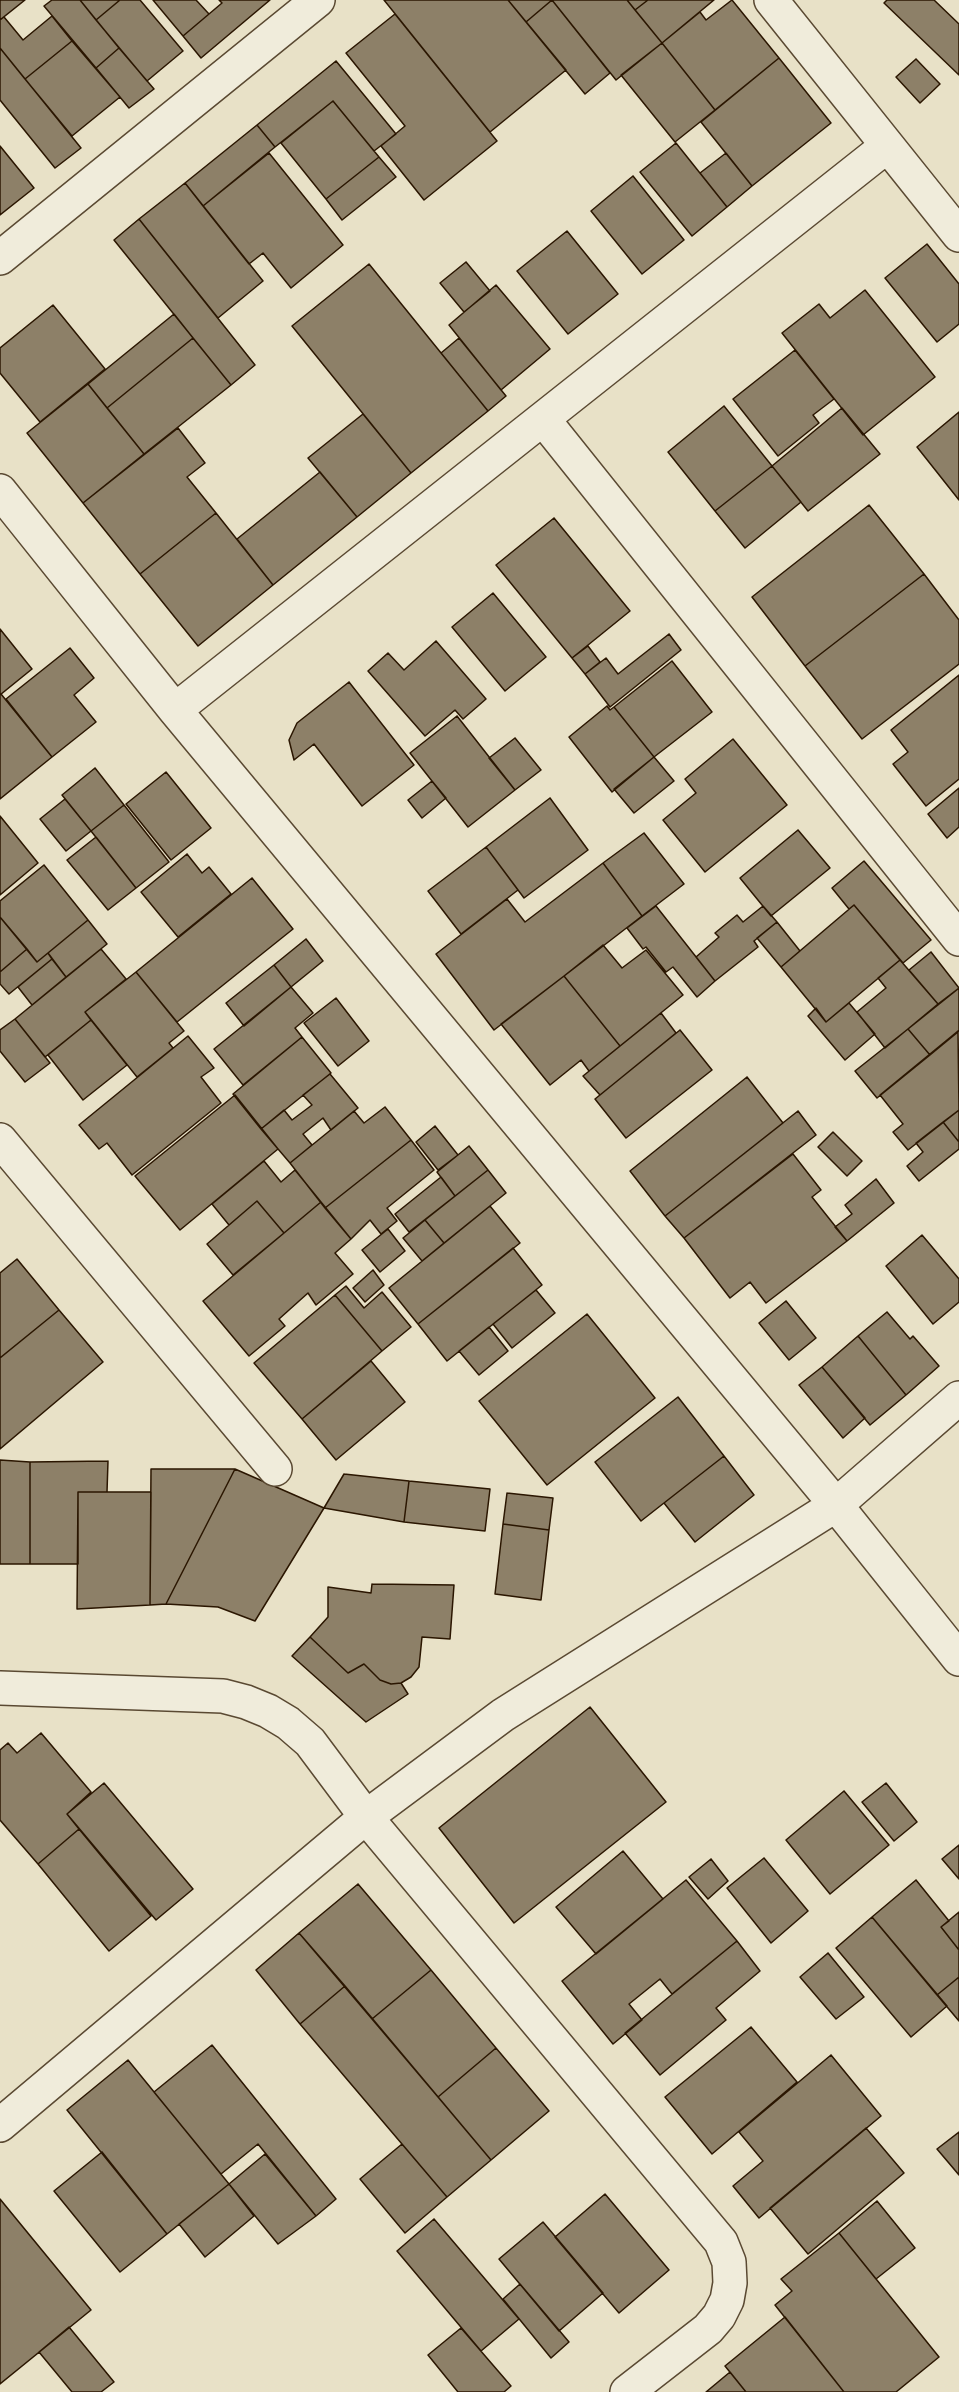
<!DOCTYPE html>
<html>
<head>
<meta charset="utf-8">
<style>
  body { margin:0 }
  canvas { display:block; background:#e8e1c7 }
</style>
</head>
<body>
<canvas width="959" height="2392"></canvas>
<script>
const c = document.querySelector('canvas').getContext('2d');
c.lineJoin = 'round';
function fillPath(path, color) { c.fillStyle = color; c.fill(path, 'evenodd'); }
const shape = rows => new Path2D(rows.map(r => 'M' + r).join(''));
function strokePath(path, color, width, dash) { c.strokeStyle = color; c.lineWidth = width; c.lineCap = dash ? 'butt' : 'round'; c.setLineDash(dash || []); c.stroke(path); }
const building = shape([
  [0,0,25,0,0,20,0,0],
  [52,0,80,0,119,48,96,68,44,6,52,0],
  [80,0,120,0,96,20,80,0],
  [120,0,140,0,183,51,147,81,96,20,120,0],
  [153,0,196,0,209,14,183,36,153,0],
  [219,0,270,0,201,58,183,36,222,3,219,0],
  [384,0,508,0,566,70,490,132,384,0],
  [508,0,552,0,526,22,508,0],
  [552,0,627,0,662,43,616,80,552,0],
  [552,0,610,73,585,94,526,22,552,0],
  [627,0,648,0,635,10,627,0],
  [648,0,714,0,662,43,635,10,648,0],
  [732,0,779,58,715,110,662,43,700,12,706,20,732,0],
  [887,0,934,0,959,24,959,75,884,3,887,0],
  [395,14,497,141,424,200,381,146,405,126,346,53,395,14],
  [52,16,72,41,25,79,0,48,0,20,4,17,23,40,52,16],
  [72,41,120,97,72,136,25,79,72,41],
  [662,43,715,110,675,142,621,75,662,43],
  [0,48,81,148,55,168,0,100,0,48],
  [119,48,154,89,129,108,96,68,119,48],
  [779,58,831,123,752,186,701,122,779,58],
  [916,59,940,84,920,103,896,77,916,59],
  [336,61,396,134,374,151,333,101,275,147,257,125,336,61],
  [333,101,379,157,326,199,281,143,333,101],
  [257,125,275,147,203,206,185,183,257,125],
  [676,143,727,207,692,236,640,172,676,143],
  [0,146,34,188,0,215,0,146],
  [269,153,343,245,291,288,263,253,249,264,203,206,269,153],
  [726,153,752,186,727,207,700,173,726,153],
  [379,157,396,177,342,220,326,199,379,157],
  [633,176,684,240,642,274,591,211,633,176],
  [185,183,263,281,218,318,139,219,185,183],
  [139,219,255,365,231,385,114,240,139,219],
  [567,231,618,294,568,334,517,271,567,231],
  [927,244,959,284,959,324,937,342,885,278,927,244],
  [466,262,490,291,464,312,440,283,466,262],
  [369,264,488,411,411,473,292,326,369,264],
  [496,285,550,349,501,390,449,325,496,285],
  [865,290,935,377,863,435,782,333,819,304,830,318,865,290],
  [53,305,105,369,40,422,0,373,0,348,53,305],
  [174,314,193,338,107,408,88,384,174,314],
  [193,338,231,385,144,454,107,408,193,338],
  [459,338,506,396,488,411,441,353,459,338],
  [795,350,834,399,813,415,819,423,778,456,733,399,795,350],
  [88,384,144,454,83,503,27,433,88,384],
  [724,406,772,466,715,511,668,452,724,406],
  [842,408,880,454,808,511,772,466,842,408],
  [959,412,959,500,917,447,959,412],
  [363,414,411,473,357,517,308,458,363,414],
  [178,428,205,463,187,477,216,513,140,574,83,503,178,428],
  [772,466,801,502,745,548,715,511,772,466],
  [320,472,357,517,273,585,237,539,320,472],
  [869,505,924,574,805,666,752,597,869,505],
  [216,513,273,585,198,646,140,574,216,513],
  [554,518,630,611,572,658,496,565,554,518],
  [924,574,959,620,959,664,862,739,805,666,924,574],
  [493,593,546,657,505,691,452,627,493,593],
  [0,629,32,669,0,695,0,629],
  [669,634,681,650,610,707,585,674,606,658,618,674,669,634],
  [436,641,486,699,463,719,455,710,425,736,368,671,388,653,404,670,436,641],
  [588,646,600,662,585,674,572,658,588,646],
  [70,648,94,678,74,695,96,722,52,757,6,699,70,648],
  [672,661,712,712,654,757,614,707,672,661],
  [959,675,959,779,926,806,893,764,908,752,891,730,959,675],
  [349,682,414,765,362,806,314,744,294,760,289,740,297,723,349,682],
  [1,694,52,757,0,799,0,695,1,694],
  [607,706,610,710,614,707,654,757,612,792,569,737,607,706],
  [457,716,515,790,468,827,410,753,457,716],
  [515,738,541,770,515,790,489,758,515,738],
  [733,739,787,805,705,872,663,820,696,793,685,779,733,739],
  [654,757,674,781,634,813,614,789,654,757],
  [95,768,124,805,91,831,62,795,95,768],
  [166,772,211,828,171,860,126,804,166,772],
  [432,781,446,798,422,818,408,800,432,781],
  [959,788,959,827,947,838,928,814,959,788],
  [550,798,588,850,524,898,486,847,550,798],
  [65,799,91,831,66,851,40,819,65,799],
  [124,805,169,862,136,888,91,831,124,805],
  [0,816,38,863,0,895,0,816],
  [798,830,830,868,771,916,740,878,798,830],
  [644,833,684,884,642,916,603,863,644,833],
  [96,837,136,888,108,910,67,860,96,837],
  [486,847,518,890,461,934,428,891,486,847],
  [187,854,202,873,209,867,231,894,178,937,141,892,187,854],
  [864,861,931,940,903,963,854,905,849,909,832,888,864,861],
  [603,863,642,916,494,1030,436,954,507,899,525,922,603,863],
  [44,865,88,920,37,962,0,917,0,901,44,865],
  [252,878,293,929,177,1022,136,972,252,878],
  [854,905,900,960,826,1022,781,967,854,905],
  [656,906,715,981,697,997,673,967,666,972,646,947,643,949,627,928,656,906],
  [763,906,777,922,754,941,758,947,715,981,696,957,719,937,715,933,737,915,743,922,763,906],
  [0,917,27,949,0,972,0,917],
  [88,920,107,944,66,977,48,953,88,920],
  [777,922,800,951,781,967,757,938,777,922],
  [306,939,323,961,291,987,274,965,306,939],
  [603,945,622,968,646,950,683,995,620,1046,564,976,603,945],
  [27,949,37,962,48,953,52,959,9,994,0,984,0,972,27,949],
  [101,949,126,979,85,1012,91,1020,45,1057,15,1019,101,949],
  [931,952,959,988,938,1004,909,970,931,952],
  [52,959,66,977,32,1005,18,987,52,959],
  [900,960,938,1004,885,1048,857,1012,886,988,878,978,900,960],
  [274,965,291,987,244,1026,226,1003,274,965],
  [136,972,184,1031,169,1043,173,1048,137,1077,85,1012,136,972],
  [564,976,620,1046,589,1071,581,1060,550,1085,501,1024,564,976],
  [291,987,313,1013,295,1028,302,1037,243,1085,214,1049,291,987],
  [959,988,959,1031,930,1055,908,1029,959,988],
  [336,998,369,1041,338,1066,304,1023,336,998],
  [849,1003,875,1034,845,1060,808,1016,816,1008,826,1022,849,1003],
  [661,1013,676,1033,600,1095,583,1076,661,1013],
  [15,1019,50,1063,25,1082,0,1051,0,1030,15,1019],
  [91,1020,127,1065,83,1100,48,1055,91,1020],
  [908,1029,930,1055,877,1098,855,1071,908,1029],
  [680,1030,712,1070,626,1138,595,1099,680,1030],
  [958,1031,959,1110,908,1150,893,1132,903,1124,880,1095,958,1031],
  [188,1036,214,1068,201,1077,221,1103,132,1175,107,1143,99,1149,79,1125,188,1036],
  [302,1037,331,1073,261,1129,233,1094,302,1037],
  [330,1074,358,1108,331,1130,323,1118,303,1134,312,1145,290,1163,261,1129,284,1110,292,1120,312,1105,303,1095,330,1074],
  [747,1077,783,1123,665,1216,630,1171,747,1077],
  [235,1095,278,1149,180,1230,135,1176,235,1095],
  [385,1107,411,1140,325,1208,290,1163,354,1111,364,1123,385,1107],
  [959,1110,959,1142,943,1122,959,1110],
  [798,1111,816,1135,684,1238,665,1216,798,1111],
  [943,1122,959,1142,959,1149,919,1181,907,1166,923,1152,916,1143,943,1122],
  [435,1126,458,1155,438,1170,416,1142,435,1126],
  [833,1132,862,1161,847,1176,818,1147,833,1132],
  [411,1140,434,1170,387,1208,397,1221,381,1234,370,1220,351,1239,325,1208,411,1140],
  [469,1146,488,1170,455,1196,437,1172,469,1146],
  [793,1154,821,1190,812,1197,847,1241,766,1303,750,1282,730,1298,684,1238,793,1154],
  [264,1161,281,1182,295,1170,321,1202,284,1233,257,1201,229,1225,212,1204,264,1161],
  [488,1170,506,1193,444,1243,425,1220,488,1170],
  [441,1177,455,1196,409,1232,395,1214,441,1177],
  [876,1179,894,1203,847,1241,835,1227,852,1214,845,1205,876,1179],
  [257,1201,284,1233,233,1275,207,1244,257,1201],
  [321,1202,351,1239,335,1253,353,1274,316,1305,308,1293,279,1319,285,1326,249,1356,203,1301,321,1202],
  [490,1206,520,1243,418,1324,389,1288,490,1206],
  [425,1220,444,1243,422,1261,403,1238,425,1220],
  [388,1229,405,1251,380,1272,362,1250,388,1229],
  [922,1235,959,1279,959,1302,933,1324,886,1266,922,1235],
  [513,1248,542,1285,447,1361,418,1324,513,1248],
  [17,1259,59,1310,0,1358,0,1273,17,1259],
  [373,1270,384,1285,365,1302,353,1288,373,1270],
  [346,1286,364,1308,382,1292,411,1327,382,1351,335,1295,346,1286],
  [536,1290,555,1313,512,1348,493,1324,536,1290],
  [335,1295,382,1351,302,1419,254,1363,335,1295],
  [786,1301,816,1338,789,1360,759,1323,786,1301],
  [59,1310,103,1362,0,1449,0,1358,59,1310],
  [887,1312,910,1339,913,1336,939,1366,906,1395,858,1336,887,1312],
  [587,1314,655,1398,547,1485,479,1401,587,1314],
  [489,1327,508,1351,479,1375,459,1351,489,1327],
  [858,1336,906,1395,870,1425,822,1367,858,1336],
  [371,1361,405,1402,336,1460,302,1419,371,1361],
  [822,1367,865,1418,843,1438,799,1385,822,1367],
  [678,1397,724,1456,641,1521,595,1462,678,1397],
  [724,1456,754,1495,695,1542,664,1503,724,1456],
  [0,1460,30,1462,30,1564,0,1564,0,1460],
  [108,1461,107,1492,78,1492,78,1564,30,1564,30,1462,108,1461],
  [151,1469,235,1469,166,1604,150,1605,151,1469],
  [235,1469,324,1508,255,1621,218,1607,166,1604,235,1469],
  [344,1474,409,1481,404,1522,324,1508,344,1474],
  [409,1481,490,1489,485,1531,404,1522,409,1481],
  [78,1492,151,1492,150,1605,77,1609,78,1492],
  [507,1493,553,1498,549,1530,503,1524,507,1493],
  [503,1524,549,1530,541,1600,495,1594,503,1524],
  [372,1584,454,1585,450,1639,422,1637,419,1667,411,1677,401,1683,391,1684,380,1680,364,1664,348,1673,310,1637,328,1617,328,1587,371,1593,372,1584],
  [310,1637,348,1673,364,1664,380,1680,391,1684,401,1683,408,1694,366,1722,292,1656,310,1637],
  [590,1707,666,1802,514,1923,439,1828,590,1707],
  [41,1733,91,1792,67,1814,79,1829,38,1864,0,1820,0,1750,8,1743,17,1753,41,1733],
  [104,1783,193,1889,156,1920,67,1814,104,1783],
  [886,1783,917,1822,894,1841,862,1802,886,1783],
  [844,1791,889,1845,830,1894,786,1840,844,1791],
  [79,1829,151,1916,109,1951,38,1864,79,1829],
  [959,1845,959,1879,942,1859,959,1845],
  [623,1851,663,1899,596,1954,556,1907,623,1851],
  [764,1858,808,1911,771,1943,727,1888,764,1858],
  [711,1859,728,1881,708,1899,689,1877,711,1859],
  [686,1880,737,1941,672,1994,660,1979,629,2004,642,2020,613,2044,562,1981,686,1880],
  [916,1880,949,1921,941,1927,959,1950,959,1977,937,1995,872,1917,916,1880],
  [358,1884,431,1970,372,2019,299,1933,358,1884],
  [959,1912,959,1950,941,1927,959,1912],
  [872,1917,947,2006,911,2037,836,1948,872,1917],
  [299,1933,345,1986,300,2024,256,1970,299,1933],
  [737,1941,760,1971,716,2008,726,2020,660,2075,625,2033,737,1941],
  [828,1953,864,1997,836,2019,800,1977,828,1953],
  [431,1970,496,2048,438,2097,372,2019,431,1970],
  [959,1977,959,2021,937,1995,959,1977],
  [345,1986,491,2160,447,2197,300,2024,345,1986],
  [751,2027,797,2082,712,2154,665,2097,751,2027],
  [212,2045,336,2199,316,2216,258,2144,221,2174,154,2092,212,2045],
  [496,2048,549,2111,491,2160,438,2097,496,2048],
  [831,2055,881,2116,759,2218,733,2186,763,2161,739,2132,831,2055],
  [128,2060,229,2184,167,2234,67,2110,128,2060],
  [866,2128,904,2173,808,2254,770,2208,866,2128],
  [959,2132,959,2175,937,2149,959,2132],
  [402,2144,447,2197,405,2233,360,2179,402,2144],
  [102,2152,167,2234,120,2272,54,2191,102,2152],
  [265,2154,316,2216,278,2244,229,2184,265,2154],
  [229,2184,254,2216,205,2257,179,2224,229,2184],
  [605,2194,669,2270,619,2313,555,2237,605,2194],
  [0,2199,91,2310,0,2384,0,2199],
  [877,2201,915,2248,876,2279,839,2233,877,2201],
  [434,2219,519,2319,481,2351,397,2251,434,2219],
  [543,2222,603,2293,559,2331,499,2259,543,2222],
  [839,2233,939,2357,896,2392,844,2392,775,2305,792,2291,781,2279,839,2233],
  [520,2284,569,2342,551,2358,503,2299,520,2284],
  [785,2317,844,2392,746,2392,725,2366,785,2317],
  [69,2327,114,2382,101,2392,72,2392,39,2352,69,2327],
  [461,2328,511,2386,504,2392,458,2392,428,2355,461,2328],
  [730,2372,746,2392,706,2392,730,2372]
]);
fillPath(building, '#8d8068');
strokePath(building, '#2b1601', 1.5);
const minor = shape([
  [771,0,959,235],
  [0,258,318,0],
  [543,419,959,939],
  [0,491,175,710,836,1505,959,1659],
  [175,710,887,146],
  [0,1140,275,1469],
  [0,1688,223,1696,246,1702,268,1711,288,1723,310,1742,366,1817,721,2242,729,2262,730,2283,727,2300,719,2316,708,2329,627,2392],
  [0,2125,366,1817,503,1715,836,1505,959,1398]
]);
strokePath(minor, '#5a4932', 36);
strokePath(minor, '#f0ecdb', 33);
</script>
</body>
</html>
